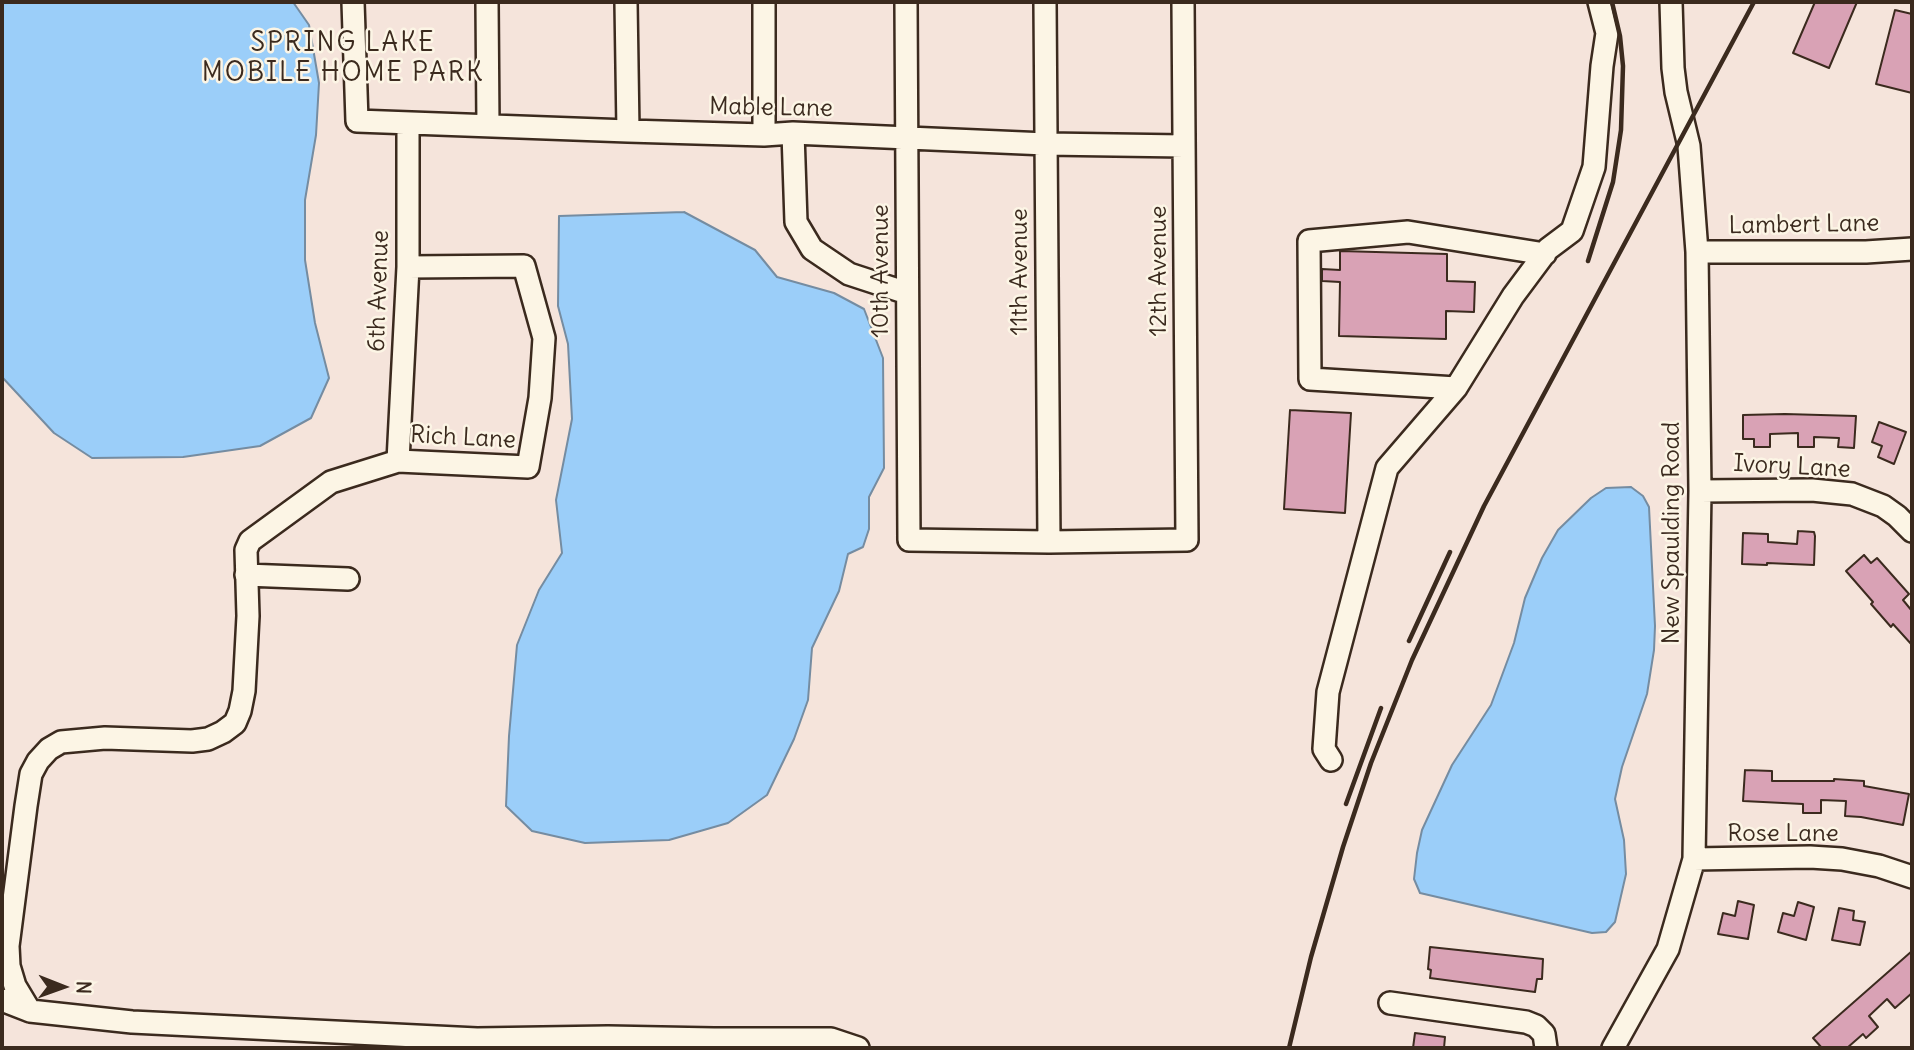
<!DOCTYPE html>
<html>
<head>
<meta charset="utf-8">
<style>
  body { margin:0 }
  #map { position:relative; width:1914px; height:1050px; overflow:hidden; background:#f5e4db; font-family:Delius,sans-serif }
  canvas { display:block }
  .frame { position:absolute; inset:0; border:4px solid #3b2a1e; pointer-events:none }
  .north { position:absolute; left:28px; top:952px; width:70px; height:70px; -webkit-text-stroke:5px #fcf5e5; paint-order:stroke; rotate:91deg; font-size:19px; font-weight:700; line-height:28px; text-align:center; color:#3b2a1e }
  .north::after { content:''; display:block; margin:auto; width:24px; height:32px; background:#3b2a1e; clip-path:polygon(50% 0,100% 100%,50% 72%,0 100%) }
</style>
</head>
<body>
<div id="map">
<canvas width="1914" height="1050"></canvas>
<div class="frame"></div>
<div class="north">N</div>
</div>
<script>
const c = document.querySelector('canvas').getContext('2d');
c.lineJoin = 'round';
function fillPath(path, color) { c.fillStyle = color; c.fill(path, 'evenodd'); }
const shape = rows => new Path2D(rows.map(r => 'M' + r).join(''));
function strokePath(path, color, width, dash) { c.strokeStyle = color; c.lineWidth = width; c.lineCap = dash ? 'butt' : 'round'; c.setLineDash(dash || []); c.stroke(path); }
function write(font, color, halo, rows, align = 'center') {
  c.font = font + ' Delius,sans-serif'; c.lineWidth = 5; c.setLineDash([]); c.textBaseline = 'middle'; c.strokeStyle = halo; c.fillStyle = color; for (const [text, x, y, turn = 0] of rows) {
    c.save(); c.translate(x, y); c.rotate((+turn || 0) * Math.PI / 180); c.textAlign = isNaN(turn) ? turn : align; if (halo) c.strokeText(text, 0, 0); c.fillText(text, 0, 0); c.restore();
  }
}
const water = shape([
  [2,2,293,2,309,25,319,83,316,135,305,200,305,260,315,323,329,378,311,418,260,446,183,457,92,458,54,433,2,377,2,2],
  [684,212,755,250,777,277,834,293,864,309,883,358,884,468,869,497,869,529,863,547,848,554,839,591,812,648,808,700,794,739,767,795,728,823,669,840,585,843,532,831,506,806,509,736,517,645,539,590,562,553,556,500,572,419,568,344,558,306,559,216,684,212],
  [1631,487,1643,496,1649,507,1655,626,1654,650,1647,694,1622,767,1615,799,1624,840,1626,874,1615,922,1606,932,1592,933,1420,893,1414,879,1417,853,1422,830,1452,765,1491,705,1514,643,1525,598,1542,558,1558,530,1591,498,1606,488,1631,487]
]);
fillPath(water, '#9bcef9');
strokePath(water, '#758ca1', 2);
const building = shape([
  [1815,2,1857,2,1829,68,1793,53,1815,2],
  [1895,10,1912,14,1912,93,1876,84,1895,10],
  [1340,251,1447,254,1447,281,1475,282,1474,312,1446,311,1446,339,1339,336,1340,282,1322,281,1322,269,1340,270,1340,251],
  [1290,410,1351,413,1345,513,1284,509,1290,410],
  [1785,414,1856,416,1854,448,1838,447,1839,438,1814,437,1814,447,1798,447,1798,433,1770,434,1770,447,1754,447,1754,439,1743,439,1743,415,1785,414],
  [1879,422,1906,432,1894,464,1878,457,1882,446,1872,442,1879,422],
  [1798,531,1814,532,1815,536,1814,565,1767,563,1767,565,1742,564,1743,533,1768,534,1768,542,1797,544,1798,531],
  [1864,555,1871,563,1877,558,1909,594,1903,600,1912,611,1912,645,1893,624,1891,627,1871,604,1873,602,1846,571,1864,555],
  [1745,770,1772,771,1772,781,1834,781,1834,779,1864,781,1864,786,1909,794,1903,825,1861,817,1845,816,1846,801,1821,800,1821,813,1803,813,1803,804,1743,801,1745,770],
  [1738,901,1754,905,1748,939,1718,934,1723,913,1735,916,1738,901],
  [1798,902,1814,907,1806,940,1778,932,1783,913,1794,916,1798,902],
  [1839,908,1854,911,1853,920,1865,922,1860,945,1832,940,1839,908],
  [1430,947,1543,959,1542,979,1537,979,1535,992,1430,978,1431,970,1428,969,1430,947],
  [1912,951,1912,993,1895,1008,1887,999,1869,1016,1878,1027,1866,1038,1863,1034,1847,1048,1822,1048,1813,1038,1912,951],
  [1415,1033,1445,1037,1444,1048,1413,1048,1415,1033]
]);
fillPath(building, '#d9a2b5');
strokePath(building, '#3b2a1e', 2);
const minor = shape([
  [353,2,357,121,628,131,764,135,793,133,1046,144,1184,146],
  [487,2,488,126],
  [626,2,628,131],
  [906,2,909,540,1049,542,1187,540,1183,2],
  [1045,2,1049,542],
  [793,133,796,222,812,249,849,274,907,293],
  [764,135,764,2],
  [1697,252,1866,252,1912,249],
  [1456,388,1310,379,1309,241,1408,232,1545,254],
  [398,461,408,267,408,123],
  [1700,491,1812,490,1852,494,1883,506,1897,516,1912,531],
  [246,575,348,579],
  [1331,760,1324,749,1328,692,1387,468,1456,388,1513,296,1548,249,1572,231,1594,167,1602,66,1607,33,1599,2],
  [1694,859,1810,857,1842,859,1879,866,1912,877],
  [2,1000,30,1011,132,1022,477,1039,608,1037,714,1039,831,1039,858,1048],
  [1390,1003,1526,1022,1536,1026,1544,1034,1546,1048],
  [30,1011,15,986,9,966,8,946,26,806,31,774,38,761,49,749,61,742,105,738,192,741,208,739,223,732,235,723,240,711,244,691,248,616,246,550,250,541,331,482,398,461,528,467,540,398,544,338,524,266,408,267],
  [1613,1048,1668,949,1694,859,1700,491,1697,252,1689,146,1676,92,1673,68,1671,2]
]);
strokePath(minor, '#3b2a1e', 26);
strokePath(minor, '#fcf5e5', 21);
strokePath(shape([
  [1588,261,1613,182,1621,130,1623,66,1620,36,1612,2],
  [1409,641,1450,552],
  [1346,804,1381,708],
  [1289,1048,1311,957,1343,847,1371,763,1412,660,1484,506,1754,2]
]), '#3b2a1e', 4.5);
write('24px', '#3b2a1e', '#fcf5e5', [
  ["Mable Lane",771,108,1],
  ["Lambert Lane",1804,225,-1],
  ["10th Avenue",881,271,-90],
  ["12th Avenue",1159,271,-90],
  ["11th Avenue",1020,272,-90],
  ["6th Avenue",379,291,-88],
  ["Rich Lane",463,438,3],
  ["Ivory Lane",1792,467,3],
  ["New Spaulding Road",1672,533,-90],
  ["Rose Lane",1783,834]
]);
c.letterSpacing = '2px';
write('26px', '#3b2a1e', '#fcf5e5', [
  ["SPRING LAKE",343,44],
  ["MOBILE HOME PARK",343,74]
]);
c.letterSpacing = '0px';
</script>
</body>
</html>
